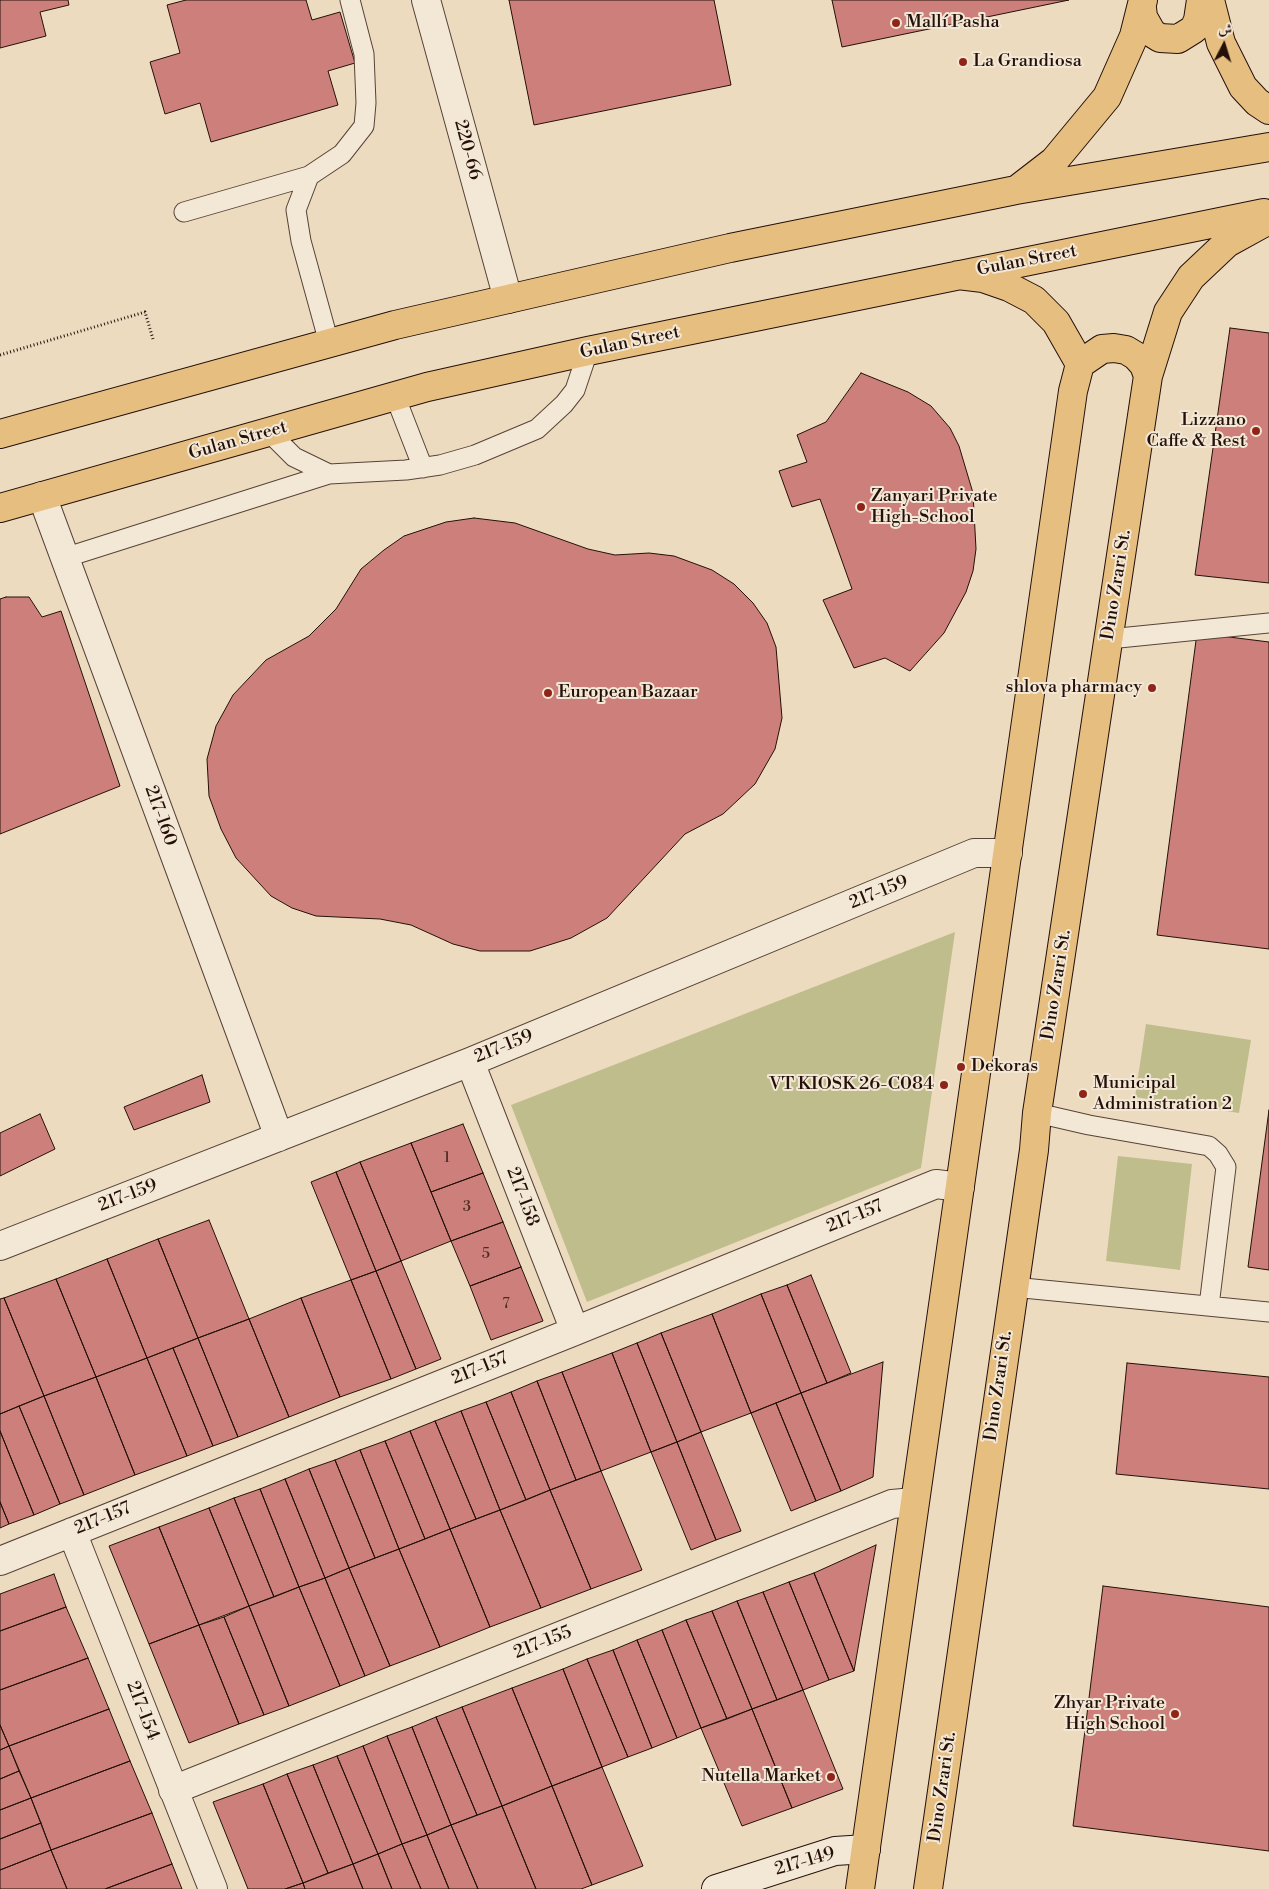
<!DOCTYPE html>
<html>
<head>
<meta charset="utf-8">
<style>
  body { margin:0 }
  #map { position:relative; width:1269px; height:1889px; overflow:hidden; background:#eddbc0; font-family:"Libre Bodoni",Amiri,serif }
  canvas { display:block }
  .north { position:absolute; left:1199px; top:20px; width:50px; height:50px; -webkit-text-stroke:4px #f3e8d6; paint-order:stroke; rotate:5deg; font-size:14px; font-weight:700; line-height:20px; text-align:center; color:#241009 }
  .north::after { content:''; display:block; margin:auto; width:18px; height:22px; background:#241009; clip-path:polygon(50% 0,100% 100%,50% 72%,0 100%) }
</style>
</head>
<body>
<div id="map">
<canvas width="1269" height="1889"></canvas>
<div class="north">ش</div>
</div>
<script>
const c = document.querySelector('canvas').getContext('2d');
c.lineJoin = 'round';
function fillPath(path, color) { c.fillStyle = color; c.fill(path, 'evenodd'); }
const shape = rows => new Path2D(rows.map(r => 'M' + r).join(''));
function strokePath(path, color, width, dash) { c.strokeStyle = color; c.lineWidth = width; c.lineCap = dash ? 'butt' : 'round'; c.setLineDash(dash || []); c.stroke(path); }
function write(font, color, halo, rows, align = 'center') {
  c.font = font + ' "Libre Bodoni",serif'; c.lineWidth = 4; c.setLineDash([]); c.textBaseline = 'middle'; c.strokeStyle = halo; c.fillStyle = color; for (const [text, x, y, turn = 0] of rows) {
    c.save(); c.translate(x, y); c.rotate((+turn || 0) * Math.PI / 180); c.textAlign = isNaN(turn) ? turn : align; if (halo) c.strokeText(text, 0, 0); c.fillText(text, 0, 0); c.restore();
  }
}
fillPath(shape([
  [955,932,921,1168,587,1302,511,1105],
  [1146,1024,1251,1040,1239,1113,1135,1097],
  [1118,1156,1192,1164,1180,1270,1106,1261]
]), '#c0bd8d');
const building = shape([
  [0,0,68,0,69,5,40,12,46,36,0,48,0,0],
  [186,0,306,0,312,20,340,12,355,63,328,71,338,105,211,142,200,103,165,114,150,62,180,53,167,5,186,0],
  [509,0,714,0,731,85,534,125,509,0],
  [832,0,1069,0,842,47,832,0],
  [1230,328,1269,333,1269,583,1195,575,1230,328],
  [861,373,908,392,931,406,950,428,959,446,973,493,976,549,973,571,966,592,944,633,910,671,885,658,854,668,823,600,852,589,820,499,792,507,779,471,807,462,797,435,826,422,861,373],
  [474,518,515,523,588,549,615,555,649,553,674,556,712,570,734,584,753,603,767,623,776,647,782,718,775,749,755,784,723,814,685,834,607,918,571,938,530,951,480,951,453,944,411,925,380,919,316,916,292,908,271,896,236,858,221,829,209,796,207,759,216,726,233,695,266,660,309,636,336,609,361,569,384,550,404,536,446,522,474,518],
  [6,597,29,597,42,617,61,611,120,786,0,834,0,599,6,597],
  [1197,633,1269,642,1269,949,1157,935,1197,633],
  [202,1075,210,1102,134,1130,124,1107,202,1075],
  [1269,1110,1269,1270,1248,1267,1269,1110],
  [40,1114,55,1149,0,1176,0,1133,40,1114],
  [463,1124,483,1173,431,1192,411,1143,463,1124],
  [411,1143,451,1241,401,1261,360,1162,411,1143],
  [360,1162,401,1261,376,1271,336,1172,360,1162],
  [336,1172,376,1271,351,1280,311,1182,336,1172],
  [483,1173,503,1222,451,1241,431,1192,483,1173],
  [209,1220,249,1319,198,1338,158,1239,209,1220],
  [503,1222,521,1267,470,1286,451,1241,503,1222],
  [158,1239,198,1338,147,1358,107,1259,158,1239],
  [107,1259,147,1358,96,1377,56,1279,107,1259],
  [401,1261,441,1359,416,1369,376,1271,401,1261],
  [521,1267,543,1321,491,1340,470,1286,521,1267],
  [376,1271,416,1369,391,1379,351,1280,376,1271],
  [811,1275,851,1373,827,1383,787,1285,811,1275],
  [56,1279,96,1377,44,1396,4,1298,56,1279],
  [351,1280,391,1379,340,1397,301,1298,351,1280],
  [787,1285,827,1383,801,1393,761,1294,787,1285],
  [761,1294,801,1393,751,1413,712,1314,761,1294],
  [4,1298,44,1396,0,1414,0,1299,4,1298],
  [301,1298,340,1397,289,1417,249,1319,301,1298],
  [712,1314,751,1413,701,1432,661,1333,712,1314],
  [249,1319,289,1417,238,1437,198,1338,249,1319],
  [661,1333,701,1432,677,1442,637,1343,661,1333],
  [198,1338,238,1437,213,1446,173,1348,198,1338],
  [637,1343,677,1442,651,1452,612,1353,637,1343],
  [173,1348,213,1446,187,1456,147,1358,173,1348],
  [612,1353,651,1452,601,1471,562,1372,612,1353],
  [147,1358,187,1456,135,1475,96,1377,147,1358],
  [883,1362,873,1477,841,1491,801,1393,883,1362],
  [1127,1363,1269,1377,1269,1489,1116,1474,1127,1363],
  [562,1372,601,1471,576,1480,537,1381,562,1372],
  [96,1377,135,1475,84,1495,44,1396,96,1377],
  [537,1381,576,1480,550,1490,511,1392,537,1381],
  [511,1392,550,1490,526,1500,486,1402,511,1392],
  [801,1393,841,1491,816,1501,776,1403,801,1393],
  [44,1396,84,1495,60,1504,19,1406,44,1396],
  [486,1402,526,1500,500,1510,461,1411,486,1402],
  [776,1403,816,1501,791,1511,751,1413,776,1403],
  [19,1406,60,1504,34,1515,0,1431,0,1414,19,1406],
  [461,1411,500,1510,476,1519,435,1421,461,1411],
  [435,1421,476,1519,450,1529,410,1431,435,1421],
  [0,1431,34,1515,9,1524,0,1502,0,1431],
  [410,1431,450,1529,425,1539,385,1441,410,1431],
  [701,1432,741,1531,716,1540,677,1442,701,1432],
  [385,1441,425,1539,399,1549,360,1450,385,1441],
  [677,1442,716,1540,691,1550,651,1452,677,1442],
  [360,1450,399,1549,375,1558,335,1460,360,1450],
  [335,1460,375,1558,349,1568,309,1469,335,1460],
  [309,1469,349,1568,325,1578,285,1479,309,1469],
  [601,1471,642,1570,591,1589,550,1490,601,1471],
  [285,1479,325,1578,299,1587,260,1489,285,1479],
  [260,1489,299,1587,274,1597,234,1498,260,1489],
  [550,1490,591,1589,541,1608,500,1510,550,1490],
  [234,1498,274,1597,249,1606,209,1508,234,1498],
  [0,1502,9,1524,0,1528,0,1502],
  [209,1508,249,1606,199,1625,159,1527,209,1508],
  [500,1510,541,1608,490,1627,450,1529,500,1510],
  [159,1527,199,1625,149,1644,109,1546,159,1527],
  [450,1529,490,1627,440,1647,399,1549,450,1529],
  [876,1545,854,1671,814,1573,876,1545],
  [399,1549,440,1647,390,1666,349,1568,399,1549],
  [349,1568,390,1666,365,1676,325,1578,349,1568],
  [814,1573,854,1671,829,1680,789,1582,814,1573],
  [54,1574,66,1607,0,1631,0,1594,54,1574],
  [325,1578,365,1676,340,1686,299,1587,325,1578],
  [789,1582,829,1680,803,1690,763,1592,789,1582],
  [1103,1586,1269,1607,1269,1851,1073,1826,1103,1586],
  [299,1587,340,1686,289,1706,249,1606,299,1587],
  [763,1592,803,1690,777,1700,737,1601,763,1592],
  [737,1601,777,1700,752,1709,712,1611,737,1601],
  [249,1606,289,1706,264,1715,224,1617,249,1606],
  [66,1607,88,1658,0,1690,0,1631,66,1607],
  [712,1611,752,1709,727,1719,686,1620,712,1611],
  [224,1617,264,1715,239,1724,199,1625,224,1617],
  [686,1620,727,1719,701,1728,662,1630,686,1620],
  [199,1625,239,1724,189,1743,149,1644,199,1625],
  [662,1630,701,1728,677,1738,637,1640,662,1630],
  [637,1640,677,1738,652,1748,613,1650,637,1640],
  [613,1650,652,1748,628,1757,587,1659,613,1650],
  [88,1658,109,1709,9,1746,0,1725,0,1690,88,1658],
  [587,1659,628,1757,602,1767,563,1669,587,1659],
  [563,1669,602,1767,552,1786,512,1688,563,1669],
  [512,1688,552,1786,502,1806,462,1707,512,1688],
  [803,1690,843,1789,792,1808,752,1709,803,1690],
  [462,1707,502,1806,477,1815,436,1717,462,1707],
  [109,1709,130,1761,31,1798,9,1746,109,1709],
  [752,1709,792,1808,742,1826,701,1728,752,1709],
  [436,1717,477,1815,451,1825,412,1727,436,1717],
  [0,1725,9,1746,0,1750,0,1725],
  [412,1727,451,1825,427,1835,387,1736,412,1727],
  [387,1736,427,1835,402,1844,363,1746,387,1736],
  [9,1746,19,1771,0,1779,0,1750,9,1746],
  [363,1746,402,1844,378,1854,337,1756,363,1746],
  [337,1756,378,1854,353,1864,313,1765,337,1756],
  [130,1761,152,1813,51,1850,31,1798,130,1761],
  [313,1765,353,1864,328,1873,287,1774,313,1765],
  [602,1767,643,1866,592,1885,552,1786,602,1767],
  [19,1771,31,1798,0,1810,0,1779,19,1771],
  [287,1774,328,1873,303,1883,263,1784,287,1774],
  [263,1784,303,1883,285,1889,248,1889,213,1802,263,1784],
  [552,1786,592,1885,581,1889,536,1889,502,1806,552,1786],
  [31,1798,41,1823,0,1839,0,1810,31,1798],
  [502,1806,536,1889,478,1889,451,1825,502,1806],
  [152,1813,172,1864,105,1889,67,1889,51,1850,152,1813],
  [41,1823,51,1850,0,1870,0,1839,41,1823],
  [451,1825,478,1889,449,1889,427,1835,451,1825],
  [427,1835,449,1889,421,1889,402,1844,427,1835],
  [402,1844,421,1889,392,1889,378,1854,402,1844],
  [51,1850,67,1889,0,1889,0,1870,51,1850],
  [378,1854,392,1889,363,1889,353,1864,378,1854],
  [172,1864,182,1889,105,1889,172,1864],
  [353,1864,363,1889,305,1889,303,1883,353,1864],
  [303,1883,305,1889,285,1889,303,1883]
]);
fillPath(building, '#cd807b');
strokePath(building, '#241009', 1);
const lane = shape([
  [184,212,309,176],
  [329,343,301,241,296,210,309,176,342,154,364,126,366,103,364,54,350,0],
  [395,396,423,468],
  [269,432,294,457,329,474,406,470,440,465,475,455,537,429,564,404,575,390,588,351],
  [64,558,329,474],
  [1109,639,1269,623],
  [1037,1113,1089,1125,1209,1146,1218,1154,1226,1167,1209,1306],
  [1013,1287,1269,1312]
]);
const street = shape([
  [426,0,508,299],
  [42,496,279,1137],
  [470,1062,575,1331],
  [0,1246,470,1062,974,853,1008,853],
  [72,1532,213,1889],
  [0,1561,575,1331,936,1184,960,1187],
  [173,1790,892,1504,914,1502]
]);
const secondary = shape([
  [716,1889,835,1851,866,1849]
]);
const primary = shape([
  [1210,0,1221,43,1243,87,1257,102,1269,110],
  [1142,8,1143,17,1152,33,1160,38,1178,39,1194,29,1198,20,1201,0],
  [1019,188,1054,161,1107,97,1134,36,1143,0],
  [1080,364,1102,349,1114,348,1126,350,1136,356,1144,365,1148,376],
  [0,434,395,325,730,248,1016,190,1269,147],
  [0,508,427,387,588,351,1264,213],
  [860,1889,1073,391,1080,364,1056,322,1034,300,1009,287,983,278,958,275],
  [928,1889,1034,1150,1037,1113,1148,376,1168,312,1191,277,1227,243,1269,220]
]);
strokePath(lane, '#564337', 21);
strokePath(street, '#564337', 30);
strokePath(secondary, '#241009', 30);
strokePath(primary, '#241009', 30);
strokePath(shape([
  [0,355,145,312,153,339]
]), '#241009', 3, [1, 2.5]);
strokePath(lane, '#f3e8d6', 19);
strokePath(street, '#f3e8d6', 28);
strokePath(secondary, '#f3e8d6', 28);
strokePath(primary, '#e6be80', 28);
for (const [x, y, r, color] of [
  [896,23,5,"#8f2418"],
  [963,62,5,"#8f2418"],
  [1256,431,5,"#8f2418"],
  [861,507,5,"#8f2418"],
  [1152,688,5,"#8f2418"],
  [548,693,5,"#8f2418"],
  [961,1067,5,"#8f2418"],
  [944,1085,5,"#8f2418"],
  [1083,1094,5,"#8f2418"],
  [1175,1714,5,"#8f2418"],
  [831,1777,5,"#8f2418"]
]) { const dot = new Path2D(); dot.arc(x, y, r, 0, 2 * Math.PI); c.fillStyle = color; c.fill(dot); strokePath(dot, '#f3e8d6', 2); }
write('15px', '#4e2c26', null, [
  ["1",447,1158],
  ["3",467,1207],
  ["5",486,1254],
  ["7",506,1304]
]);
write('18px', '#241009', '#f3e8d6', [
  ["Mallí Pasha",906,23],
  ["La Grandiosa",973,62],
  ["Lizzano",1246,421,"right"],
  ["Caffe & Rest",1246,442,"right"],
  ["Zanyari Private",871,497],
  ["High-School",871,518],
  ["shlova pharmacy",1142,688,"right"],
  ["European Bazaar",558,693],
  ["Dekoras",971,1067],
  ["Municipal",1093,1084],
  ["Administration 2",1093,1105],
  ["VT KIOSK 26-C084",934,1085,"right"],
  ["Zhyar Private",1165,1704,"right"],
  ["High School",1165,1725,"right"],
  ["Nutella Market",821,1777,"right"]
], 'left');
write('18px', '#241009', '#f3e8d6', [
  ["220-66",467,150,75],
  ["Gulan Street",1027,261,-11],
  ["Gulan Street",630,343,-12],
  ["Gulan Street",238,441,-16],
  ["Dino Zrari St.",1117,585,-81],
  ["217-160",160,816,70],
  ["217-159",879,893,-22],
  ["Dino Zrari St.",1057,985,-81],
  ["217-159",504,1047,-22],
  ["217-159",128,1196,-21],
  ["217-158",522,1197,69],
  ["217-157",855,1217,-22],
  ["217-157",480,1369,-22],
  ["Dino Zrari St.",999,1386,-82],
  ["217-157",103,1519,-22],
  ["217-155",543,1643,-22],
  ["217-154",142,1711,69],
  ["Dino Zrari St.",943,1787,-82],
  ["217-149",805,1862,-16]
]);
</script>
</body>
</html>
